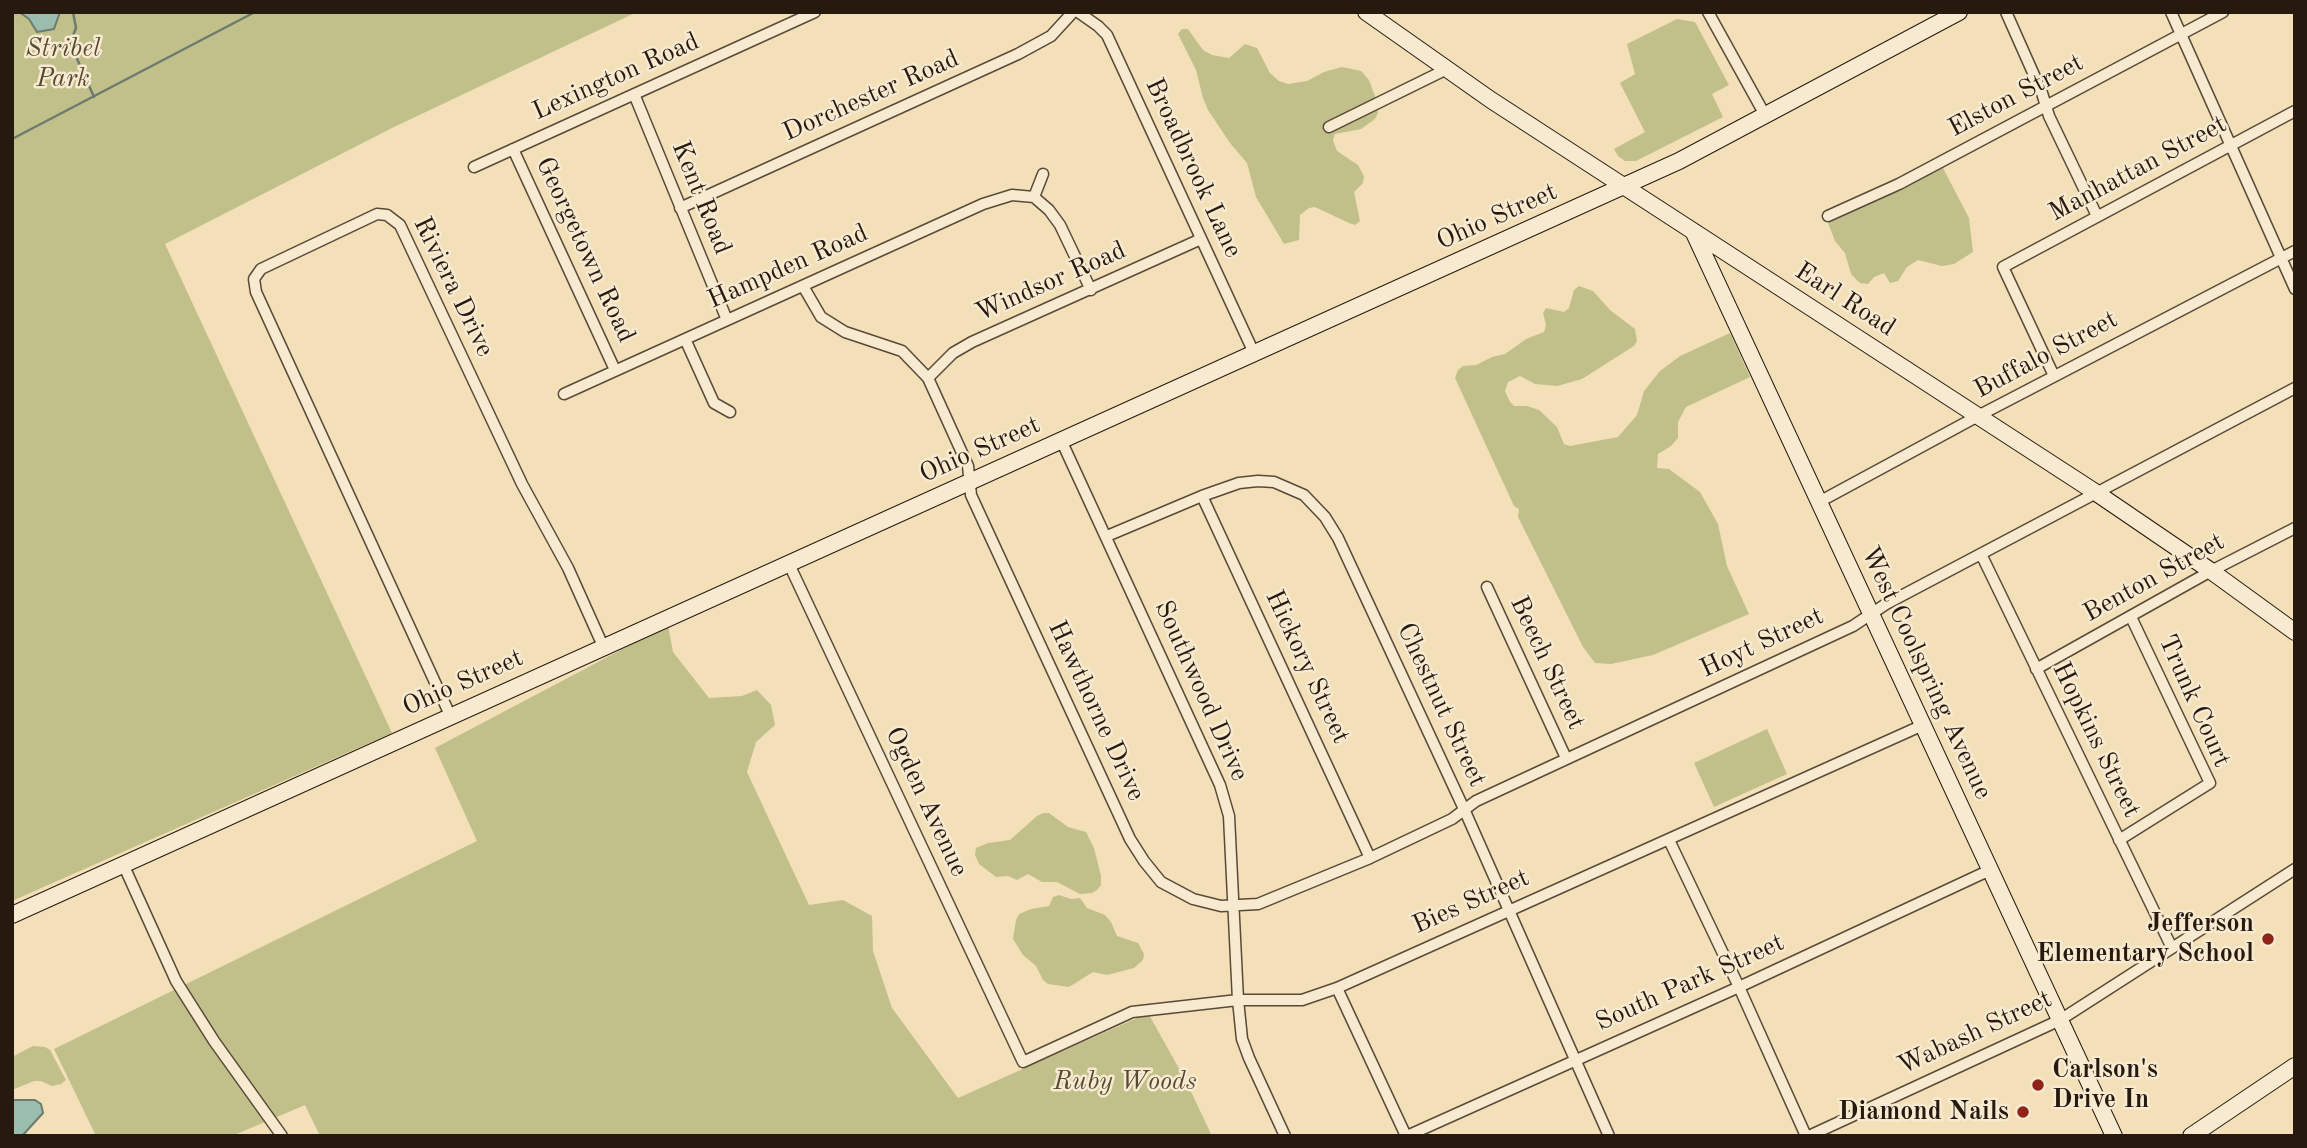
<!DOCTYPE html>
<html>
<head>
<meta charset="utf-8">
<style>
  body { margin:0 }
  #map { position:relative; width:2307px; height:1148px; overflow:hidden; background:#f3dfb8; font-family:"Old Standard TT",serif }
  canvas { display:block }
  .frame { position:absolute; inset:0; border:14px solid #26190e; pointer-events:none }
</style>
</head>
<body>
<div id="map">
<canvas width="2307" height="1148"></canvas>
<div class="frame"></div>
</div>
<script>
const c = document.querySelector('canvas').getContext('2d');
c.lineJoin = 'round';
function fillPath(path, color) { c.fillStyle = color; c.fill(path, 'evenodd'); }
const shape = rows => new Path2D(rows.map(r => 'M' + r).join(''));
function strokePath(path, color, width, dash) { c.strokeStyle = color; c.lineWidth = width; c.lineCap = dash ? 'butt' : 'round'; c.setLineDash(dash || []); c.stroke(path); }
function write(font, color, halo, rows, align = 'center') {
  c.font = font + ' "Old Standard TT",serif'; c.lineWidth = 5; c.setLineDash([]); c.textBaseline = 'middle'; c.strokeStyle = halo; c.fillStyle = color; for (const [text, x, y, turn = 0] of rows) {
    c.save(); c.translate(x, y); c.rotate((+turn || 0) * Math.PI / 180); c.textAlign = isNaN(turn) ? turn : align; if (halo) c.strokeText(text, 0, 0); c.fillText(text, 0, 0); c.restore();
  }
}
fillPath(shape([
  [12,12,637,12,394,127,165,244,392,733,12,901],
  [1677,19,1695,22,1729,85,1712,94,1723,117,1636,161,1625,161,1618,156,1614,149,1645,132,1620,83,1635,74,1627,44],
  [1182,29,1188,29,1203,50,1212,55,1229,58,1245,44,1257,48,1270,73,1279,81,1288,84,1307,81,1324,72,1342,67,1361,71,1369,80,1376,99,1378,113,1375,119,1361,129,1335,134,1333,140,1337,151,1358,165,1364,176,1363,183,1354,192,1360,221,1355,225,1349,223,1315,207,1309,208,1300,215,1299,240,1284,244,1256,197,1247,163,1230,143,1208,110,1203,98,1196,70,1178,34],
  [1943,168,1969,218,1973,252,1954,264,1942,266,1918,260,1907,267,1898,281,1890,283,1884,273,1874,277,1868,284,1860,283,1851,274,1845,253,1835,241,1828,223],
  [1579,286,1593,291,1610,310,1635,329,1637,341,1634,346,1582,379,1557,386,1535,384,1520,376,1508,382,1505,391,1510,402,1514,406,1527,406,1539,410,1557,427,1564,444,1570,446,1618,437,1637,415,1644,391,1660,371,1680,356,1730,333,1750,377,1686,407,1678,422,1678,438,1671,446,1658,454,1657,468,1669,469,1700,492,1718,524,1727,566,1749,614,1653,655,1611,664,1595,663,1583,647,1518,517,1519,509,1514,506,1455,378,1458,370,1463,366,1476,365,1492,357,1505,354,1526,339,1544,332,1546,325,1543,313,1546,308,1564,312,1569,308,1574,290],
  [668,625,673,652,709,698,742,696,757,690,771,705,775,725,756,742,747,772,809,905,843,900,872,916,873,951,892,1008,958,1098,1148,1013,1186,1081,1212,1136,320,1136,305,1105,232,1136,96,1136,54,1049,477,841,435,748],
  [1767,729,1787,774,1714,807,1694,763],
  [1043,813,1049,813,1068,827,1086,832,1094,848,1101,876,1101,885,1097,890,1092,893,1080,894,1057,882,1042,882,1028,874,1017,880,1008,876,996,877,979,864,975,855,976,848,988,843,1010,840,1037,816],
  [1059,895,1071,899,1080,898,1087,908,1105,915,1111,922,1117,936,1138,943,1144,954,1143,960,1134,968,1107,975,1093,972,1069,987,1048,984,1043,980,1036,966,1023,955,1013,939,1016,920,1019,914,1031,909,1049,906,1053,897],
  [33,1046,45,1047,50,1050,66,1080,61,1084,52,1086,41,1081,34,1081,12,1090,12,1057]
]), '#c2c08a');
const water = shape([
  [19,12,60,12,54,29,37,32,29,19,19,12],
  [12,1100,35,1100,41,1104,43,1113,22,1136,12,1136,12,1100]
]);
fillPath(water, '#9bbdae');
strokePath(water, '#6c7b6e', 2);
strokePath(shape([
  [73,12,76,28,70,43,94,97],
  [12,139,255,12]
]), '#6c7b6e', 2.5);
const street = shape([
  [1078,12,1098,26,1107,35,1254,353],
  [1708,12,1765,115],
  [2006,12,2042,93,2049,116,2097,216],
  [2171,12,2295,289],
  [634,94,727,320],
  [1329,127,1447,69],
  [513,149,615,370],
  [474,167,815,12],
  [1034,197,1043,174],
  [680,208,1018,54,1051,36,1073,12],
  [1828,216,1899,184,2223,12],
  [803,286,821,317,845,332,902,351,928,378,968,466,971,495,1130,839,1144,861,1161,882,1193,899,1221,906,1258,904,1370,858,1452,819,1476,801,1853,626,1886,604,2295,388],
  [685,339,714,403,730,412],
  [2054,376,2003,267,2295,111],
  [928,378,953,353,972,342,1201,239],
  [564,394,983,204,1012,195,1034,197,1049,210,1060,225,1091,290],
  [1061,440,1220,785,1229,816,1238,1000,1242,1039,1249,1058,1285,1136],
  [1202,496,1370,858],
  [1819,502,1978,416,2295,251],
  [1107,536,1202,496,1239,483,1258,481,1274,482,1304,495,1325,517,1338,538,1464,809,1609,1136],
  [1981,554,2171,946],
  [788,562,1023,1062,1132,1012,1238,1000,1302,1000,1337,988,1923,725],
  [1487,587,1566,758],
  [2036,669,2211,571,2295,528],
  [450,715,256,292,254,279,261,269,377,214,387,215,400,225,522,484,568,568,603,646],
  [1669,840,1739,987,1806,1136],
  [2119,840,2210,783,2131,617],
  [123,864,176,981,214,1041,282,1136],
  [1337,988,1406,1136],
  [1407,1136,1739,987,1990,870],
  [1809,1136,2060,1020,2295,869]
]);
const secondary = shape([
  [1366,12,1491,100,2095,492,2211,571,2295,632],
  [1693,231,2114,1136],
  [12,915,1679,161,1959,12],
  [2191,1136,2295,1066]
]);
strokePath(street, '#594a38', 13);
strokePath(secondary, '#26190e', 18);
strokePath(street, '#f7ead1', 10);
strokePath(secondary, '#f7ead1', 16);
for (const [x, y, r, color] of [
  [2268,939,7,"#8f2418"],
  [2038,1085,7,"#8f2418"],
  [2023,1112,7,"#8f2418"]
]) { const dot = new Path2D(); dot.arc(x, y, r, 0, 2 * Math.PI); c.fillStyle = color; c.fill(dot); strokePath(dot, '#f7ead1', 2.5); }
write('italic 26px', '#554b33', '#f7ead1', [
  ["Stribel",63,49],
  ["Park",63,79],
  ["Ruby Woods",1125,1082]
]);
write('26px', '#26190e', '#f7ead1', [
  ["Lexington Road",616,77,-24],
  ["Dorchester Road",871,96,-24],
  ["Elston Street",2016,96,-28],
  ["Broadbrook Lane",1193,168,65],
  ["Manhattan Street",2138,169,-28],
  ["Kent Road",701,198,68],
  ["Ohio Street",1497,217,-24],
  ["Georgetown Road",585,250,65],
  ["Hampden Road",788,267,-24],
  ["Windsor Road",1051,282,-24],
  ["Riviera Drive",453,287,64],
  ["Earl Road",1845,300,33],
  ["Buffalo Street",2046,355,-28],
  ["Ohio Street",980,450,-24],
  ["Benton Street",2154,578,-29],
  ["Hoyt Street",1762,643,-25],
  ["Beech Street",1547,663,65],
  ["Hickory Street",1307,667,65],
  ["West Coolspring Avenue",1926,673,65],
  ["Ohio Street",463,683,-24],
  ["Southwood Drive",1201,691,66],
  ["Trunk Court",2194,701,66],
  ["Chestnut Street",1441,705,65],
  ["Hawthorne Drive",1096,711,65],
  ["Hopkins Street",2096,740,64],
  ["Ogden Avenue",926,802,65],
  ["Bies Street",1471,902,-24],
  ["South Park Street",1690,983,-24],
  ["Wabash Street",1975,1033,-25]
]);
write('bold 26px', '#26190e', '#f7ead1', [
  ["Jefferson",2254,924],
  ["Elementary School",2254,954],
  ["Carlson's",2052,1070,"left"],
  ["Drive In",2052,1100,"left"],
  ["Diamond Nails",2009,1112]
], 'right');
</script>
</body>
</html>
